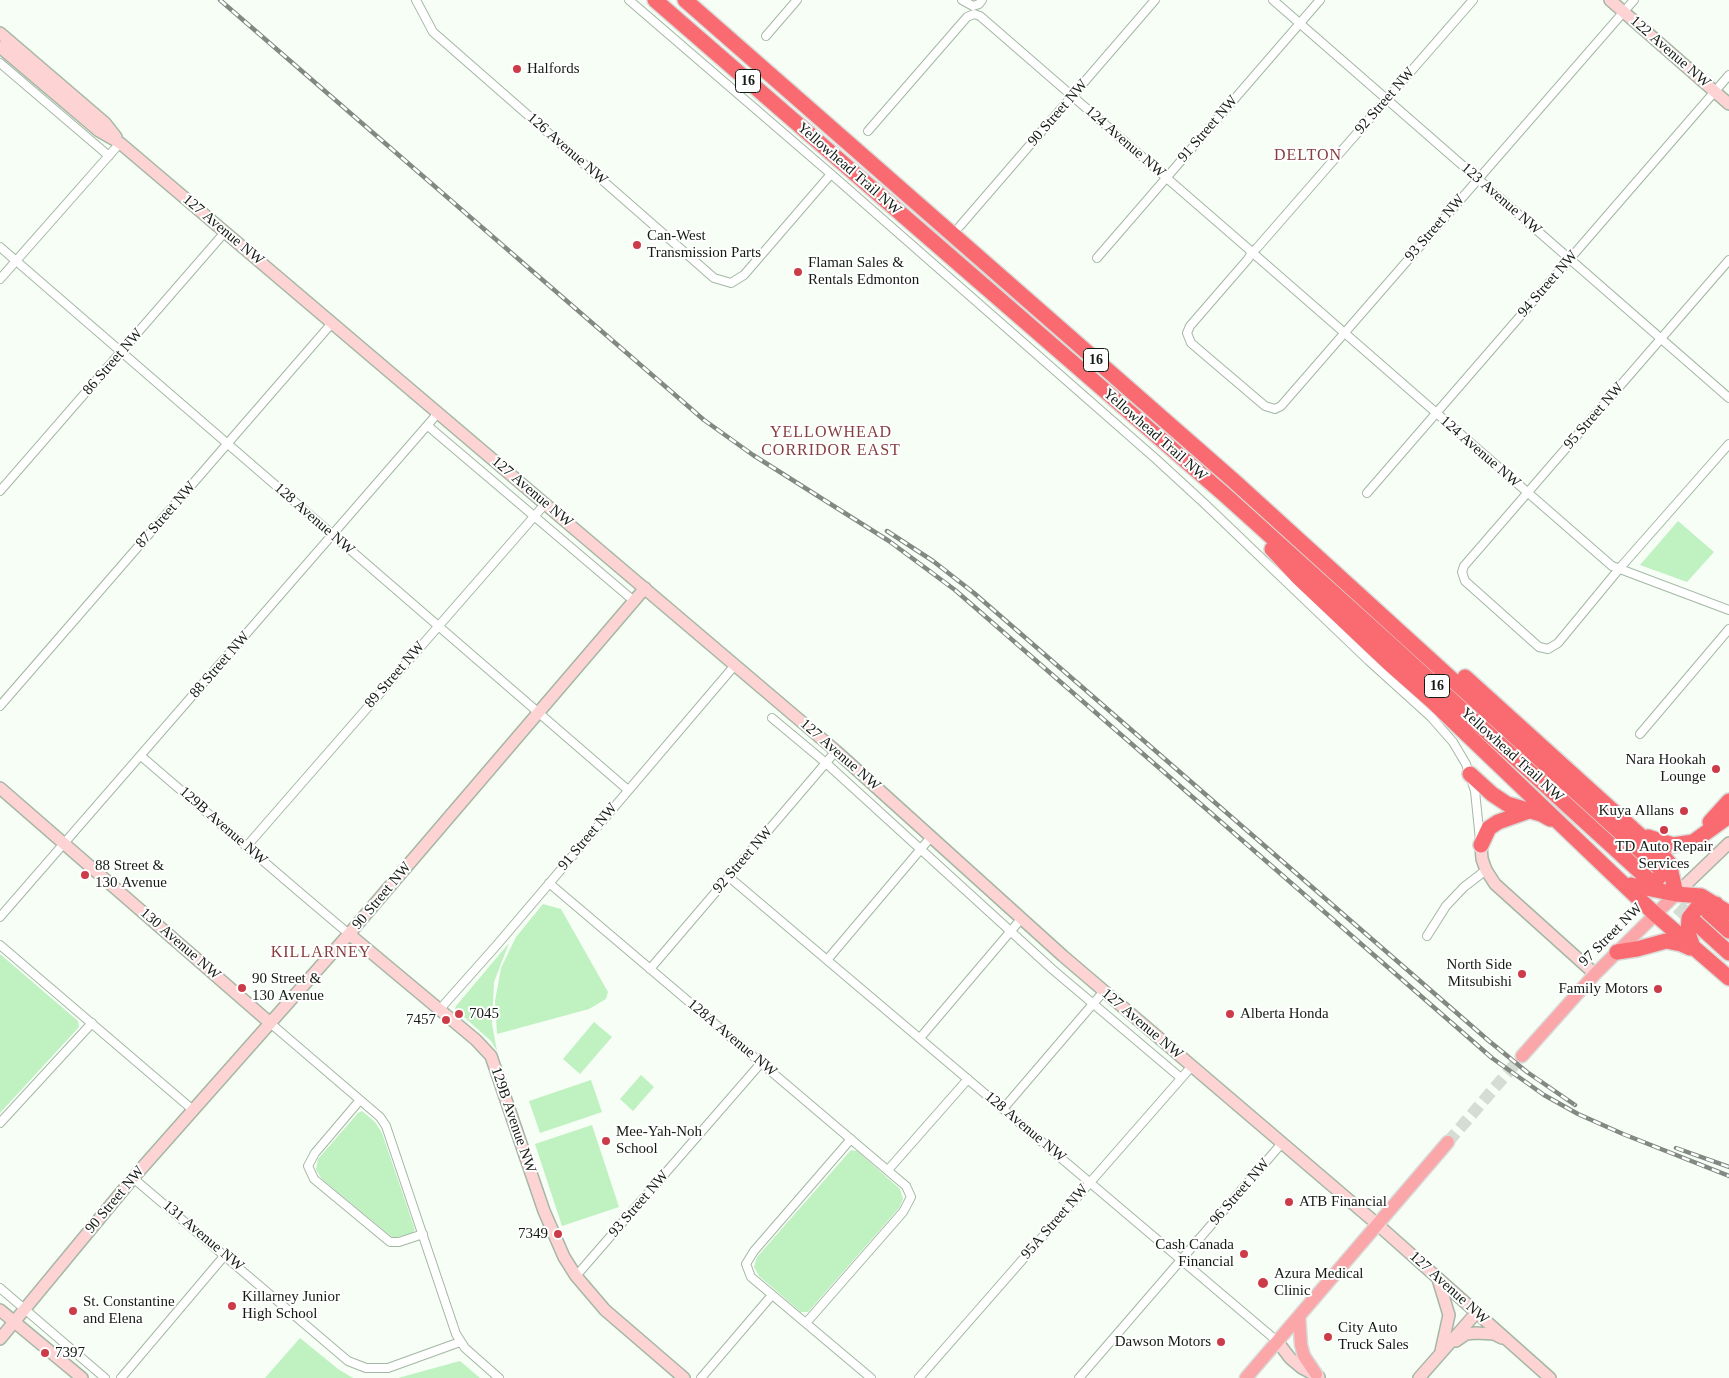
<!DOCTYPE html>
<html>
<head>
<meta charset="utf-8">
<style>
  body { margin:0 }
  canvas { display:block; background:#f6fef6 }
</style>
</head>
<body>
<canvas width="1729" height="1378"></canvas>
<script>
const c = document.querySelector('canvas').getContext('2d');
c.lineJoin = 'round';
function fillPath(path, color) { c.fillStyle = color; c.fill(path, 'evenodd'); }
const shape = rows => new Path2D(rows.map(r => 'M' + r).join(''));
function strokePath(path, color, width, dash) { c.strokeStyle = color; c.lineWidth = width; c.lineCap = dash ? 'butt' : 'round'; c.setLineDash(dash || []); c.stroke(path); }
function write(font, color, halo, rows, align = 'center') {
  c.font = font + ' "Times New Roman",serif'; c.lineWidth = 4; c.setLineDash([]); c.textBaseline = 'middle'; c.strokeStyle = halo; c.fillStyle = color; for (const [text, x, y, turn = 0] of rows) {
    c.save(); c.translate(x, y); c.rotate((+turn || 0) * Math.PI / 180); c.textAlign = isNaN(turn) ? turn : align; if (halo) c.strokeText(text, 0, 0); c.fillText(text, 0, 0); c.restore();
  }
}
fillPath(shape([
  [1678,521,1714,552,1687,582,1640,565],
  [543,904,561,909,608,992,606,999,589,1009,497,1034,495,1001,501,968,516,937],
  [509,943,494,982,492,1024,497,1051,491,1041,455,1009,456,1006],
  [0,954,78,1021,79,1027,0,1113],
  [594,1022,612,1037,580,1074,563,1059],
  [641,1075,654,1087,633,1111,620,1099],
  [591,1080,602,1112,540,1133,529,1101],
  [362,1111,375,1122,382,1133,415,1230,412,1233,398,1237,392,1237,322,1179,316,1170,318,1159,358,1113],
  [592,1125,619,1207,562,1226,535,1144],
  [851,1150,857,1151,900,1189,903,1199,899,1208,808,1312,801,1312,759,1276,754,1267,757,1257],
  [300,1338,338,1369,353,1378,265,1378],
  [460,1361,480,1378,398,1378]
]), '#bff1c1');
strokePath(shape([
  [1448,1142,1522,1056]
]), '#d4dcd4', 12, [12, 6]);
strokePath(shape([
  [1661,891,1695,922]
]), '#d4dcd4', 15, [15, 8]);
const street = shape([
  [416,0,433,32,714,278,731,283,744,275,831,174],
  [629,0,831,174,1156,459,1206,505,1368,660,1431,717,1453,742,1466,764,1475,791,1480,840],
  [962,0,973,6,979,4,982,0],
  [1273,0,1729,398],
  [1473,0,1257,248,1252,252,1248,259,1190,326,1187,333,1191,343,1265,406,1275,409,1281,406,1634,0],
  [766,36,797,0],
  [0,63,109,156],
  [868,131,967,17,974,14,980,16,1252,252],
  [960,226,1155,0],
  [0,247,628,790],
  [1254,254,1612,566,1729,610],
  [1097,258,1320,0],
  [1729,260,1464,566,1462,572,1465,581,1539,647,1548,649,1558,643,1619,569,1729,444],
  [0,279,120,143],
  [428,426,634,601],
  [0,491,225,232],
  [1367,493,1729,75],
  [0,706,332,323],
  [772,718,826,763,1052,969,1181,1078],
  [1640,734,1729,629],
  [141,756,297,890,349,934],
  [246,847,545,504],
  [729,877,1277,1341],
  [549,883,906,1186,911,1197,903,1212,806,1323],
  [0,917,438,413],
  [1427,936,1446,906,1464,887,1486,870],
  [0,945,193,1110],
  [827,960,931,837],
  [650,969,836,751],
  [440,1009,496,946,735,665],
  [269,1022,380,1117,386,1126,456,1334,465,1348,499,1378],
  [920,1038,1021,919],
  [360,1100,315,1153,308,1166,314,1179,390,1242,399,1242,423,1234],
  [1003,1109,1104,991],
  [0,1123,92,1023],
  [851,1139,754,1251,746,1264,751,1277,871,1378],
  [888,1170,968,1079],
  [133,1178,348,1361,366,1368,388,1368,460,1342],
  [576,1276,761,1063],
  [0,1288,105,1378],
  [121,1378,225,1255],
  [701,1378,772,1295],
  [919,1378,1192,1066],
  [1079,1378,1282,1143]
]);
const secondary = shape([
  [1610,0,1729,104],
  [0,33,105,123,116,137],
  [0,47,99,131,120,143,836,751,1063,956,1377,1224,1550,1378],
  [0,788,269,1022],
  [1481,845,1482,859,1486,870,1495,884,1595,974],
  [1676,894,1729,843],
  [349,934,476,1040,491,1056,544,1211,564,1257,576,1276,605,1310,684,1378],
  [1438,1279,1449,1315,1441,1351],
  [0,1310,82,1378],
  [0,1339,133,1178,349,934,645,588],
  [1277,1341,1290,1358,1302,1368,1319,1377],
  [1456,1341,1466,1334,1476,1333,1494,1334,1502,1338],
  [1419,1378,1477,1312]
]);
const primary = shape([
  [1522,1056,1595,974,1676,894],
  [1299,1316,1301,1345,1304,1356,1316,1374],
  [1246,1378,1448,1142]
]);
const highway = shape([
  [655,0,1225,495,1388,642,1647,878],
  [685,0,1234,481,1656,865],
  [1272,549,1298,577,1390,664,1431,700,1618,879,1655,914,1729,978],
  [1465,677,1664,857,1669,863,1676,894],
  [1470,774,1492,794,1507,804,1541,814,1550,819],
  [1710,822,1729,801],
  [1648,837,1673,845,1693,842,1729,816],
  [1481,845,1489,828,1498,822,1529,811],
  [1631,885,1676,894,1701,896,1729,913],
  [1644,887,1655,882,1662,873,1662,860,1658,854],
  [1708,912,1729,931],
  [1695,922,1729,953],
  [1693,947,1688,933,1689,918,1697,908,1703,905,1716,904],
  [1617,952,1637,949,1666,941,1681,944,1690,948]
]);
strokePath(street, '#a4b7a4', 10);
strokePath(secondary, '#a4b7a4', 14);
strokePath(primary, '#d9dbd9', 15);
strokePath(highway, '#d9dbd9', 18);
strokePath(street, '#fff', 8);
strokePath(secondary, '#fdd3d4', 11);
strokePath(primary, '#fba6a9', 12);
strokePath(highway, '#f96b70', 15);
const rail = shape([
  [220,0,704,420,753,455,889,541,955,590,1492,1058,1544,1095,1578,1114,1623,1134,1729,1176],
  [887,531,933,561,974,593,1489,1041,1527,1072,1575,1105],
  [1676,1148,1729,1167]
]);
strokePath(rail, '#828982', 4.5);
strokePath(rail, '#fff', 2.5, [8]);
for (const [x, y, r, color] of [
  [517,69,5,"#cc3c48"],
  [637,245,5,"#cc3c48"],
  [798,272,5,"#cc3c48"],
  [1716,769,5,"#cc3c48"],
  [1684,811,5,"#cc3c48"],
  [1664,830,5,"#cc3c48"],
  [85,875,5,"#cc3c48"],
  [1522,974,5,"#cc3c48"],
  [242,988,5,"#cc3c48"],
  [1658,989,5,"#cc3c48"],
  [459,1014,5,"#cc3c48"],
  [1230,1014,5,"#cc3c48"],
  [446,1020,5,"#cc3c48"],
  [606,1141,5,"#cc3c48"],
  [1289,1202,5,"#cc3c48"],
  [558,1234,5,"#cc3c48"],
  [1244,1254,5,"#cc3c48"],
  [1263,1283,6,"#cc3c48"],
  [232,1306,5,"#cc3c48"],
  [73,1311,5,"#cc3c48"],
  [1328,1337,5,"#cc3c48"],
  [1221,1342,5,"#cc3c48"],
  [45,1353,5,"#cc3c48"]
]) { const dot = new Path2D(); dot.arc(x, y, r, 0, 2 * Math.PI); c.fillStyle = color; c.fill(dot); strokePath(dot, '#fff', 2); }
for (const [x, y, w] of [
  [748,81,25],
  [1096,360,25],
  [1437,686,25]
]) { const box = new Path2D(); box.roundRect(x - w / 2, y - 11.5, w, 23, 4); c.fillStyle = '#fff'; c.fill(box); strokePath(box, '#141b14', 1); }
write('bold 14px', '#141b14', null, [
  ["16",748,81],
  ["16",1096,360],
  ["16",1437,686]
]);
write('15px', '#141b14', '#fff', [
  ["122 Avenue NW",1670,52,41],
  ["92 Street NW",1385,101,-49],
  ["90 Street NW",1058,113,-49],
  ["91 Street NW",1208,129,-49],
  ["124 Avenue NW",1125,142,41],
  ["126 Avenue NW",567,149,41],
  ["Yellowhead Trail NW",849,169,41],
  ["123 Avenue NW",1501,199,41],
  ["93 Street NW",1435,228,-49],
  ["127 Avenue NW",223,230,40],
  ["94 Street NW",1548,284,-49],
  ["86 Street NW",113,362,-49],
  ["95 Street NW",1594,416,-49],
  ["Yellowhead Trail NW",1155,435,41],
  ["124 Avenue NW",1480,452,41],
  ["127 Avenue NW",532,492,40],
  ["87 Street NW",166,515,-49],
  ["128 Avenue NW",314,519,41],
  ["88 Street NW",220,665,-49],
  ["89 Street NW",395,675,-49],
  ["127 Avenue NW",840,755,41],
  ["Yellowhead Trail NW",1512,755,42],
  ["129B Avenue NW",223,826,41],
  ["91 Street NW",588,837,-50],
  ["92 Street NW",743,860,-49],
  ["90 Street NW",382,896,-50],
  ["97 Street NW",1611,935,-45],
  ["130 Avenue NW",180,944,41],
  ["127 Avenue NW",1142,1024,40],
  ["128A Avenue NW",732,1038,40],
  ["129B Avenue NW",513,1120,71],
  ["128 Avenue NW",1025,1127,40],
  ["96 Street NW",1240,1192,-49],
  ["90 Street NW",115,1200,-50],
  ["93 Street NW",639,1204,-49],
  ["95A Street NW",1055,1222,-49],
  ["131 Avenue NW",203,1236,40],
  ["127 Avenue NW",1449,1288,42]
]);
write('15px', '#141b14', '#fff', [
  ["Halfords",527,69],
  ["Can-West",647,236],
  ["Transmission Parts",647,253],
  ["Flaman Sales &",808,263],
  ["Rentals Edmonton",808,280],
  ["Nara Hookah",1706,760,"right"],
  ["Lounge",1706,777,"right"],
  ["Kuya Allans",1674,811,"right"],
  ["TD Auto Repair",1664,847,"center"],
  ["Services",1664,864,"center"],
  ["88 Street &",95,866],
  ["130 Avenue",95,883],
  ["North Side",1512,965,"right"],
  ["Mitsubishi",1512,982,"right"],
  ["90 Street &",252,979],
  ["130 Avenue",252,996],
  ["Family Motors",1648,989,"right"],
  ["7045",469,1014],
  ["Alberta Honda",1240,1014],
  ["7457",436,1020,"right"],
  ["Mee-Yah-Noh",616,1132],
  ["School",616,1149],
  ["ATB Financial",1299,1202],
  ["7349",548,1234,"right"],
  ["Cash Canada",1234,1245,"right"],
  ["Financial",1234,1262,"right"],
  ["Azura Medical",1274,1274],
  ["Clinic",1274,1291],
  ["Killarney Junior",242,1297],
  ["High School",242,1314],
  ["St. Constantine",83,1302],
  ["and Elena",83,1319],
  ["City Auto",1338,1328],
  ["Truck Sales",1338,1345],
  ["Dawson Motors",1211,1342,"right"],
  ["7397",55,1353]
], 'left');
c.letterSpacing = '1px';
write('16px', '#853d3e', '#fff', [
  ["DELTON",1308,156],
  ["YELLOWHEAD",831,433],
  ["CORRIDOR EAST",831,451],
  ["KILLARNEY",321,953]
]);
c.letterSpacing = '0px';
</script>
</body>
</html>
